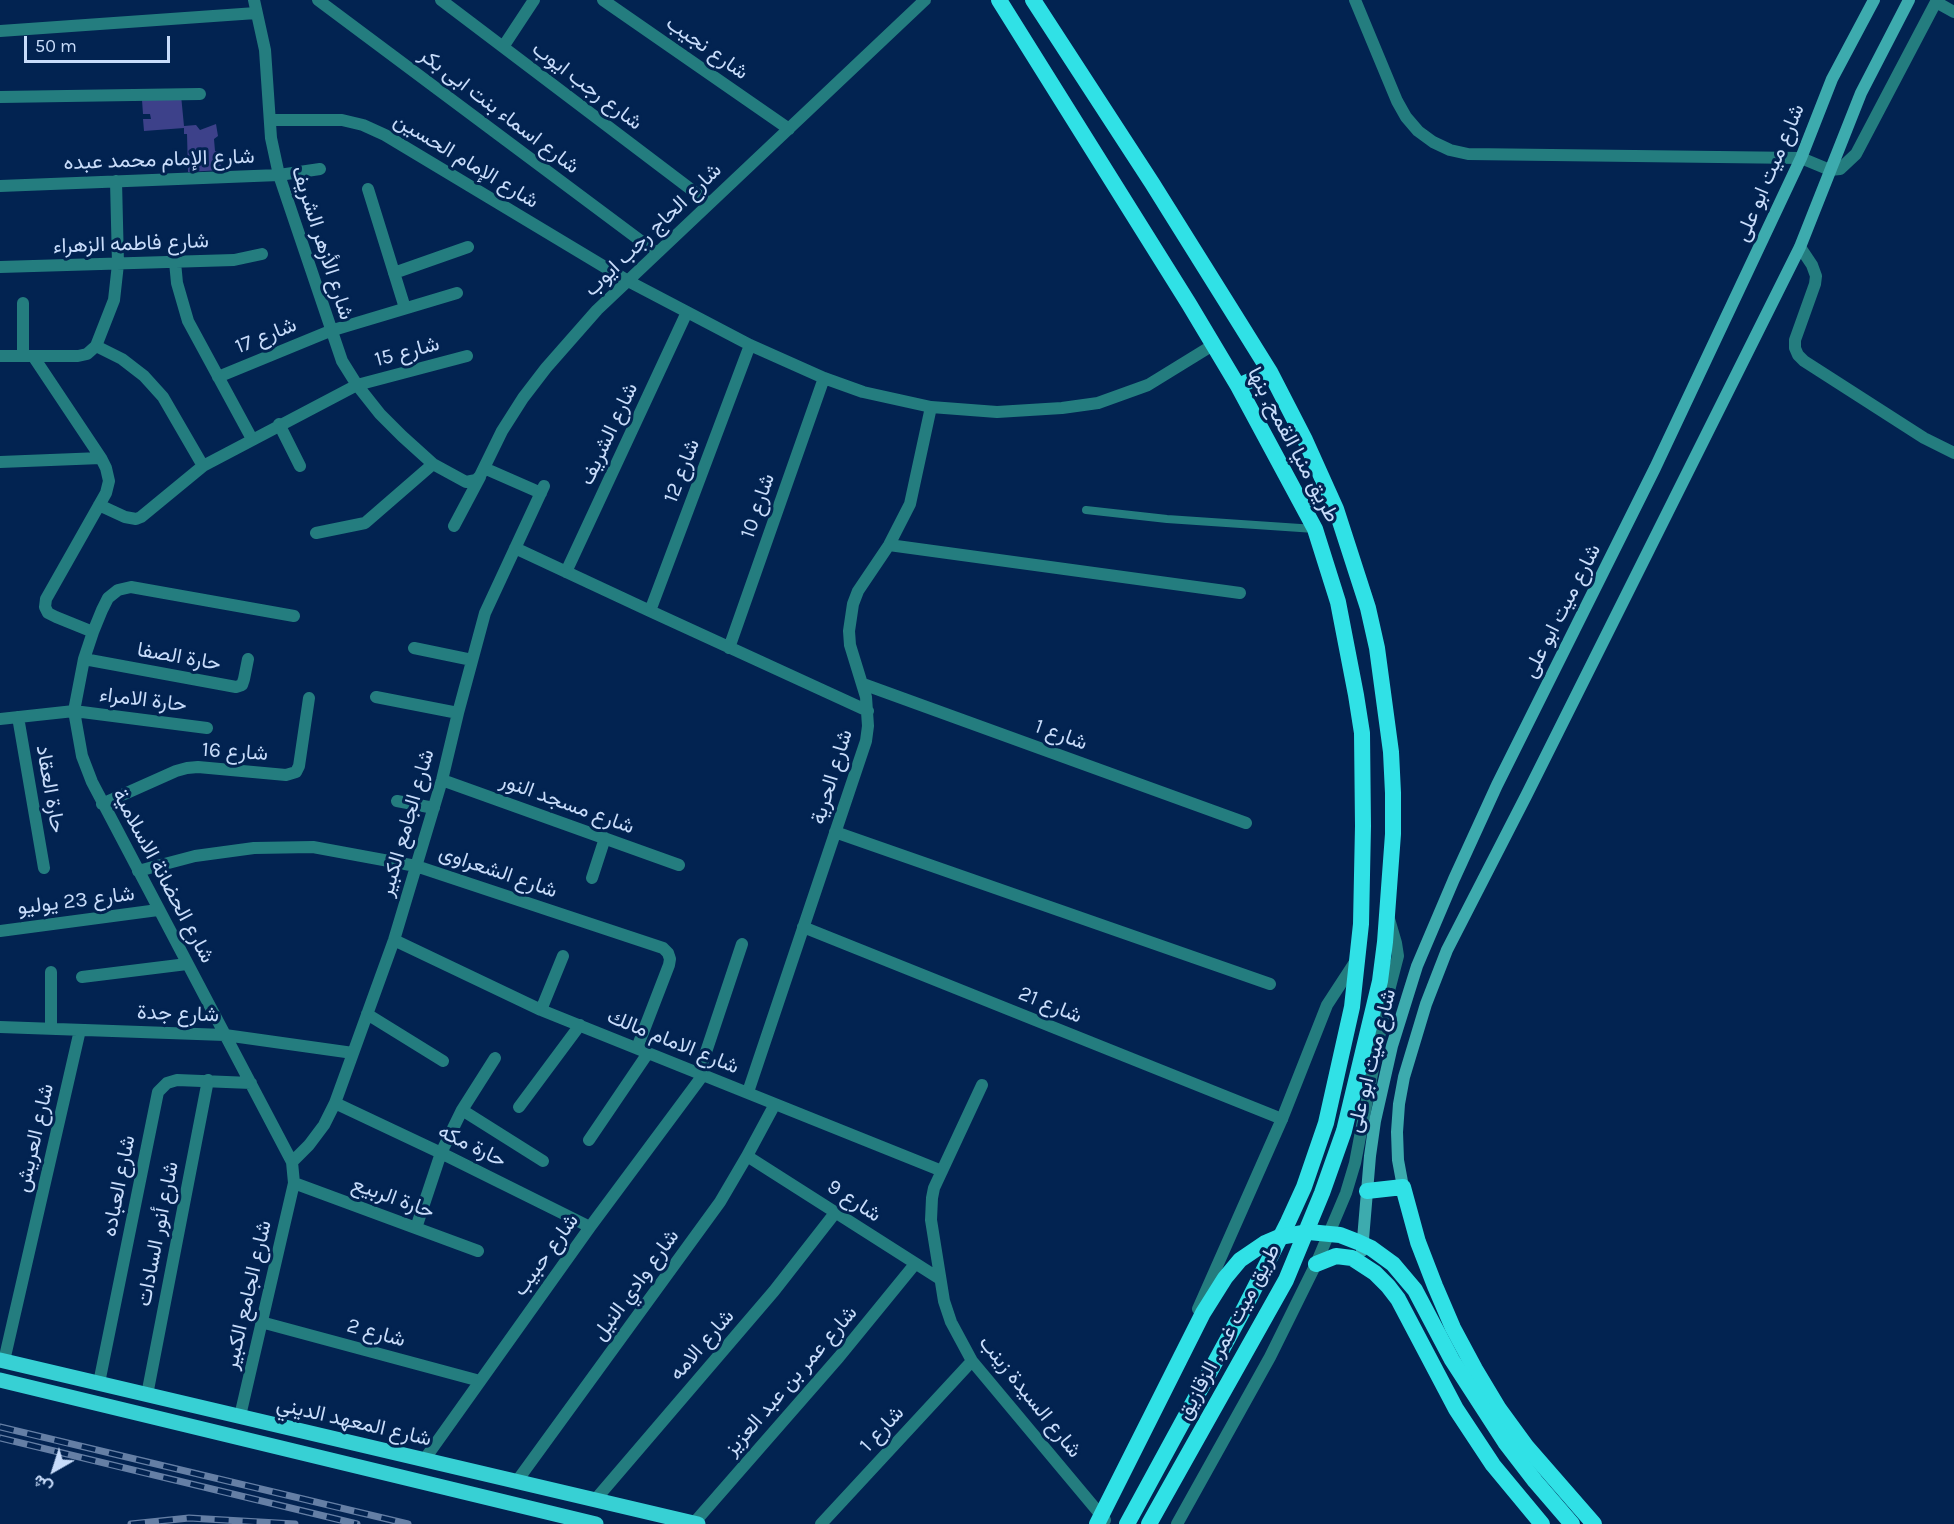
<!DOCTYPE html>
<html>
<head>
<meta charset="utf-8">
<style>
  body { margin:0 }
  #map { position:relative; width:1954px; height:1524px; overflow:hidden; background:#022351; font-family:Karla,Vazirmatn,sans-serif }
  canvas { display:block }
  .north { position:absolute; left:24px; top:1440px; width:60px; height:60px; -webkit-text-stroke:4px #022351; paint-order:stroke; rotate:219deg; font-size:16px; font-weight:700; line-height:24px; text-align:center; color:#c8dcfa }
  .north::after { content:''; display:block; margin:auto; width:21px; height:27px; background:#c8dcfa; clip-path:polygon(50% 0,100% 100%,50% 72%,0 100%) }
  .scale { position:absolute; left:24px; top:36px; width:146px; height:27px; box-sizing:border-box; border:3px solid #c8dcfa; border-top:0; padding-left:8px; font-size:18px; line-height:21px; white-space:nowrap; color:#c8dcfa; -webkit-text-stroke:4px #022351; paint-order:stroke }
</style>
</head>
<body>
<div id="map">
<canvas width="1954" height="1524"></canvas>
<div class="north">ش</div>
<div class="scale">50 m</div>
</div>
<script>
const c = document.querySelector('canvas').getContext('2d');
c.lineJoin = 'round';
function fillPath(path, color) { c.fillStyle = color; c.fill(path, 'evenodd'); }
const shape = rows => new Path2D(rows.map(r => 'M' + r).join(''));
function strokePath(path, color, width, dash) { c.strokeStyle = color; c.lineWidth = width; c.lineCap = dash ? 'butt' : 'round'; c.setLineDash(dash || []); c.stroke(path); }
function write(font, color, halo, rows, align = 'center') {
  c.font = font + ' Karla,Vazirmatn,sans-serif'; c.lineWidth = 6; c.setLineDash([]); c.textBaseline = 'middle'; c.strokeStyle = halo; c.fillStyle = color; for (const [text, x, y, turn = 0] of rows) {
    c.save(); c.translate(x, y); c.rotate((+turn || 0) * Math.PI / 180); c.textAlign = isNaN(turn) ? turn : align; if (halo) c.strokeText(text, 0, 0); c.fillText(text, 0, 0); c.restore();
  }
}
fillPath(shape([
  [181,95,184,126,196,125,200,130,216,124,218,136,214,139,215,151,220,152,221,170,188,172,187,134,184,134,184,128,144,131,143,119,151,119,150,114,143,114,142,100]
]), '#3d418a');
strokePath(shape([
  [1086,510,1167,519,1315,529]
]), '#247d7f', 8);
strokePath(shape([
  [254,0,265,50,271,138,279,175,342,361,357,385,380,414,402,436,433,464,466,482,476,480,480,476,502,431,523,398,546,368,597,310,925,0],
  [318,0,657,253],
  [441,0,709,203],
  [603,0,789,129],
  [1355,0,1397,101,1406,117,1418,131,1433,142,1450,150,1468,154,1801,158,1830,170,1840,169,1856,154,1937,0],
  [1936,2,1954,12],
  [0,31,256,13],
  [503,47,534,0],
  [0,97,200,94],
  [270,120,342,120,363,125,385,135,628,281,750,345,824,378,863,392,931,407,997,412,1062,408,1098,403,1148,385,1213,345],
  [0,186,279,175,320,169],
  [368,189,405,308],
  [1800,247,1812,265,1816,276,1815,284,1795,340,1795,348,1798,355,1804,361,1924,438,1954,453],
  [175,262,177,283,188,321,252,439],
  [0,267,234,260,262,254],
  [394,273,468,247],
  [23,303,23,356],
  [96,346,122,359,144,376,163,397,203,466],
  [0,356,78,356,87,354,96,346,114,300,118,264,116,181],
  [33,356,101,458,106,468,109,481,106,493,46,599,45,607,48,613,56,617,93,632],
  [218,377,330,331,457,293],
  [279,424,300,466],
  [0,462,101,458],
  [484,468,541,493],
  [99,505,125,517,136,519,141,517,203,466,357,385,467,356],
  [454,526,480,477],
  [316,533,365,523,433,464],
  [889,545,1240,593],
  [515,548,650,611,868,711],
  [566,572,687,312],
  [650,611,750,345],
  [414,648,472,660],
  [729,648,824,378],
  [84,659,236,687,242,685,244,679,248,659],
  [863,684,1246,823],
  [376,697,458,713],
  [18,717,44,868],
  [0,719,74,711,207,728],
  [442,780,679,865],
  [397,801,434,808],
  [102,804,176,771,187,768,198,767,286,775,296,772,299,766,309,698],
  [835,832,1270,984],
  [138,871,195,856,254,848,313,847,416,866,663,948,668,953,670,959,669,965,637,1048],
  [592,878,605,838],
  [803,927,1282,1119],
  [0,931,158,910],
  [394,940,541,1010,942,1171],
  [82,977,187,964],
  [541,1010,563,956],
  [367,1014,443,1061],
  [0,1027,225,1035,353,1053],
  [51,1029,51,972],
  [699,1073,742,944],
  [982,1085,934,1188,932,1198,931,1220,944,1301,951,1322,972,1361,1105,1520],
  [748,1092,866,741,868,726,866,697,850,645,849,631,853,604,858,591,889,545,910,504,931,407],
  [335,1103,441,1153,590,1227],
  [519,1107,580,1025],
  [462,1110,543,1161],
  [589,1140,648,1053],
  [747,1156,940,1279],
  [292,1162,309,1145,324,1125,335,1103,394,940,442,780,458,713,485,613,544,486],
  [294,1183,478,1251],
  [416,1228,441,1153,462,1110,495,1058],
  [261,1322,480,1381],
  [4,1361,80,1030],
  [99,1383,158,1092,167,1083,177,1080,251,1083],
  [147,1395,208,1080],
  [240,1416,294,1183,292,1162,92,782,82,756,74,711,84,659,93,632,102,610,108,598,118,590,131,587,294,616],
  [424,1460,590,1227,703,1075],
  [517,1481,720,1202,747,1156,775,1104],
  [595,1500,774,1291,835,1213],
  [694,1523,839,1357,915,1264],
  [821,1524,972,1361]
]), '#247d7f', 12);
strokePath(shape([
  [1198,1309,1282,1119,1327,1005,1357,959],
  [1177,1524,1270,1357,1316,1264,1346,1193,1355,1163,1385,1006,1398,956,1396,943,1389,919]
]), '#247d7f', 12);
strokePath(shape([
  [1403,1187,1398,1160,1397,1132,1399,1104,1404,1077,1426,1004,1447,950,1526,796,1800,247,1861,93,1909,0],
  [1362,1251,1370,1156,1375,1121,1392,1046,1417,966,1454,879,1497,785,1655,468,1801,158,1832,79,1874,0]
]), '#3dabae', 12);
strokePath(shape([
  [0,1360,698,1524],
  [0,1380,596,1524]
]), '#37d0d4', 15);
strokePath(shape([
  [999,0,1189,304,1238,386,1315,529,1338,602,1356,695,1362,733,1363,826,1361,924,1352,1007,1326,1123,1304,1187,1288,1222,1244,1309,1127,1524],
  [1033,0,1152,183,1237,319,1270,372,1305,440,1336,509,1368,608,1377,648,1391,752,1393,793,1393,834,1385,942,1380,981,1344,1131,1322,1193,1286,1280,1149,1524],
  [1238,386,1270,372],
  [1367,1191,1403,1187,1418,1242,1435,1286,1453,1328,1475,1369,1499,1409,1526,1446,1594,1524],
  [1316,1264,1336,1256,1352,1258,1375,1273,1388,1286,1398,1299,1456,1409,1493,1465,1542,1524]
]), '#30e1e6', 16);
const rail = shape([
  [0,1427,408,1524],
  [0,1438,357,1524],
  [131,1524,189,1518,295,1524]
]);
strokePath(rail, '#657fa5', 7);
strokePath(rail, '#022351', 4.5, [14]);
strokePath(shape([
  [1097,1524,1203,1313,1225,1278,1240,1260,1265,1243,1279,1237,1309,1232,1340,1235,1358,1242,1371,1248,1393,1264,1415,1290,1452,1360,1505,1442,1535,1481,1572,1524]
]), '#30e1e6', 16);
write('21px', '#c8dcfa', '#022351', [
  ["شارع نجيب",707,48,35],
  ["شارع رجب ايوب",587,86,37],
  ["شارع اسماء بنت ابى بكر",499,111,37],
  ["شارع الإمام محمد عبده",159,160,-2],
  ["شارع الإمام الحسين",466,161,31],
  ["شارع ميت ابو على",1770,173,-67],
  ["شارع الحاج رجب ايوب",653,230,-44],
  ["شارع الأزهر الشريف",322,243,72],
  ["شارع فاطمه الزهراء",131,244,-2],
  ["شارع 17",266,336,-22],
  ["شارع 15",407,352,-15],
  ["شارع الشريف",609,434,-65],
  ["طريق منيا القمح, بنها",1293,445,62],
  ["شارع 12",682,471,-69],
  ["شارع 10",758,506,-71],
  ["شارع ميت ابو على",1562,611,-63],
  ["حارة الصفا",179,657,10],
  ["حارة الامراء",143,700,7],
  ["شارع 1",1061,735,20],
  ["شارع 16",235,752,4],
  ["شارع الحرية",832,777,-73],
  ["حارة العقاد",50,789,80],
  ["شارع مسجد النور",567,804,20],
  ["شارع الجامع الكبير",407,823,-74],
  ["شارع الشعراوى",498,872,19],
  ["شارع الحضانة الاسلامية",163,876,62],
  ["شارع 23 يوليو",76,901,-7],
  ["شارع 21",1050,1005,22],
  ["شارع جدة",178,1014,2],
  ["شارع الامام مالك",673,1042,22],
  ["شارع ميت ابو على",1372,1061,-76],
  ["شارع العريش",35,1138,-77],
  ["حارة مكه",472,1146,26],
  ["شارع العباده",119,1186,-79],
  ["حارة الربيع",393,1198,20],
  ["شارع 9",854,1201,33],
  ["شارع أنور السادات",158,1234,-79],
  ["شارع حبيب",546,1255,-54],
  ["شارع وادي النيل",636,1285,-54],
  ["شارع الجامع الكبير",248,1295,-77],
  ["طريق ميت غمر, الزقازيق",1229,1332,-62],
  ["شارع 2",376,1333,15],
  ["شارع الامه",702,1345,-49],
  ["شارع عمر بن عبد العزيز",791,1381,-49],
  ["شارع السيدة زينب",1030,1397,51],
  ["شارع المعهد الديني",354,1422,13],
  ["شارع 1",882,1429,-47]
]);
</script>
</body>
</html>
